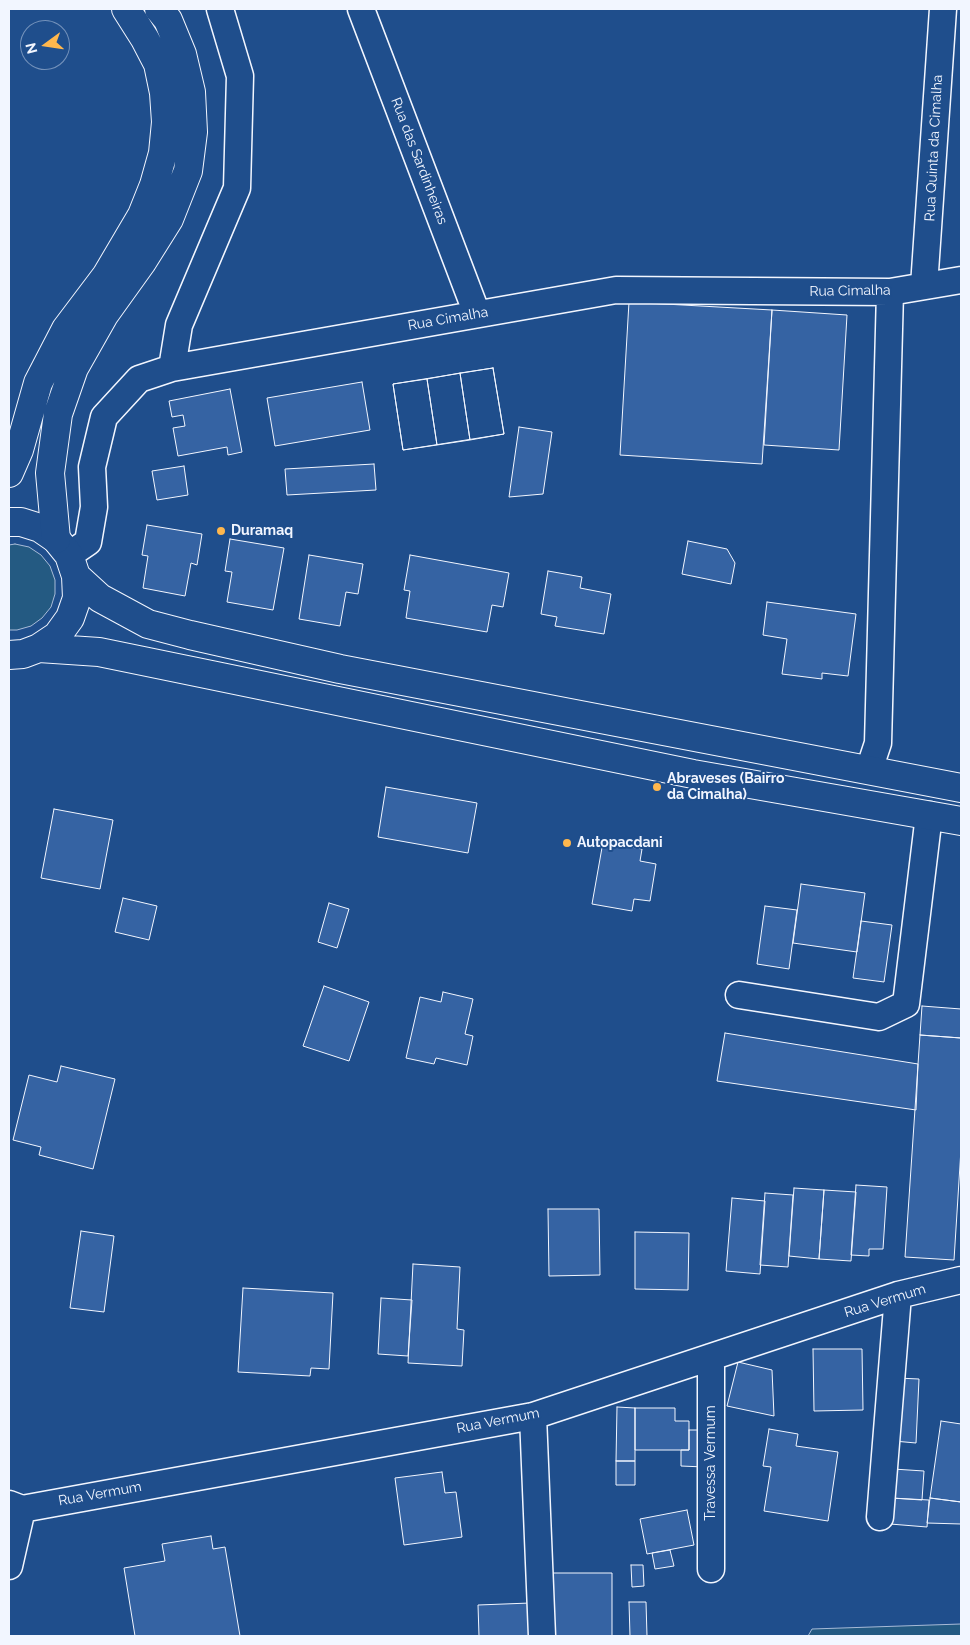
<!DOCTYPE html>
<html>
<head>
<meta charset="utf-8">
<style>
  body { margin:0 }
  #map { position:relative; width:970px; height:1645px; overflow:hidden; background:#1f4e8c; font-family:Raleway,sans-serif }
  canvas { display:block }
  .frame { position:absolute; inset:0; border:10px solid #f2f6ff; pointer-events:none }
  .north { position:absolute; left:20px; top:20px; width:50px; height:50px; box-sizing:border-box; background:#1f4e8c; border:1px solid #7391ba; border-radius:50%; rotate:256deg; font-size:14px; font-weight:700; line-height:20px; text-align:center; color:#f2f6ff }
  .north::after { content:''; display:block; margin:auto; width:18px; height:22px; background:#ffb74d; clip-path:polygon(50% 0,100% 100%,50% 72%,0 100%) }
</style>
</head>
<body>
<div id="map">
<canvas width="970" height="1645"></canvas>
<div class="frame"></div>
<div class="north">N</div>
</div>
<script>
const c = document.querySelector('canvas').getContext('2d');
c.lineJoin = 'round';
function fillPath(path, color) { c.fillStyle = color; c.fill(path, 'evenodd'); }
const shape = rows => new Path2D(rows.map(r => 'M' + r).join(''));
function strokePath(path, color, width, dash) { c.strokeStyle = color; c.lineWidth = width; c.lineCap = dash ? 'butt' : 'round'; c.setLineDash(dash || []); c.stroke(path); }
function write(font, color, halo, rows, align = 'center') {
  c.font = font + ' Raleway,sans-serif'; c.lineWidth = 4; c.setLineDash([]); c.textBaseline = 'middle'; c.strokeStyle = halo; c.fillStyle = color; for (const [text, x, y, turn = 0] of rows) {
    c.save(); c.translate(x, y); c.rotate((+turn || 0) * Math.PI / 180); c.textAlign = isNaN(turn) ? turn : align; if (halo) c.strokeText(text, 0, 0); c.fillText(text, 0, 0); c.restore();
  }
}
const green = shape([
  [15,544,29,547,41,555,50,566,55,580,55,594,51,607,42,618,31,626,17,630,9,630,9,545,15,544],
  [961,1624,961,1636,808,1636,812,1629,961,1624]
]);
fillPath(green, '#245a82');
strokePath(green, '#a8bbd7', 1);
const building = shape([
  [629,302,772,310,762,464,620,455,629,302],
  [772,310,847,315,839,450,764,445,772,310],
  [493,368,504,434,470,440,460,373,493,368],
  [493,368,504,434,403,450,393,384,493,368],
  [460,373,470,440,437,445,427,379,460,373],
  [427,379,437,445,403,450,393,384,427,379],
  [362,382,370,430,275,446,267,398,362,382],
  [230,389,242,452,228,455,227,447,178,456,173,428,185,426,183,415,172,417,169,401,230,389],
  [519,427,552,432,543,494,509,497,519,427],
  [374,464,376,490,287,495,285,469,374,464],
  [184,466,188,495,157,500,152,471,184,466],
  [147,525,202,534,197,565,191,563,185,596,143,588,148,556,142,555,147,525],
  [230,539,284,548,273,610,227,602,232,572,225,571,230,539],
  [688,541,727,549,735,563,731,584,682,574,688,541],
  [309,555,363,564,358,594,346,592,340,626,299,619,309,555],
  [410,555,509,573,503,607,492,605,487,632,406,618,410,591,404,590,410,555],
  [548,571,582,577,580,588,611,594,604,634,555,626,557,617,541,614,548,571],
  [767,602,856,614,848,676,822,673,822,679,782,674,787,639,763,635,767,602],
  [386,787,477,803,468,853,378,837,386,787],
  [54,809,113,820,100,889,41,878,54,809],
  [603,842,642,849,640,861,656,864,650,901,634,899,632,911,592,904,603,842],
  [801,884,865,893,857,952,793,943,801,884],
  [123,898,157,906,149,940,115,932,123,898],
  [329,903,349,909,337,948,318,942,329,903],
  [765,906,797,910,789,969,757,964,765,906],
  [861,921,892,925,884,982,853,978,861,921],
  [324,986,369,1002,349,1061,303,1046,324,986],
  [443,992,473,999,465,1034,473,1036,467,1065,436,1058,434,1064,406,1058,420,997,441,1002,443,992],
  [922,1006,961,1009,961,1038,920,1035,922,1006],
  [725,1033,918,1064,916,1110,717,1081,725,1033],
  [920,1035,961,1038,961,1149,954,1260,905,1257,920,1035],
  [61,1066,115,1079,93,1169,39,1155,41,1147,13,1140,29,1075,57,1082,61,1066],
  [856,1185,887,1187,883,1249,869,1249,869,1256,851,1255,856,1185],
  [794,1188,824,1190,819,1259,789,1256,794,1188],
  [824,1190,856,1192,851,1261,819,1259,824,1190],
  [765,1193,793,1195,788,1267,760,1265,765,1193],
  [732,1198,765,1201,760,1274,726,1271,732,1198],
  [548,1209,599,1209,600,1275,549,1276,548,1209],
  [81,1231,114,1236,104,1312,70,1308,81,1231],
  [635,1232,689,1233,688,1290,635,1289,635,1232],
  [413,1264,460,1267,457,1329,464,1330,462,1366,408,1363,413,1264],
  [243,1288,333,1293,329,1369,311,1368,310,1376,238,1372,243,1288],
  [381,1298,412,1300,408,1356,378,1354,381,1298],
  [813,1349,862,1349,863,1410,814,1411,813,1349],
  [738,1362,772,1370,774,1416,727,1406,738,1362],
  [897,1378,919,1379,916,1443,894,1441,897,1378],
  [617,1407,635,1408,635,1461,616,1461,617,1407],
  [635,1408,675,1408,675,1421,689,1421,689,1450,635,1450,635,1408],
  [941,1421,961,1424,961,1502,930,1498,941,1421],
  [769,1429,798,1434,796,1446,838,1452,828,1521,764,1511,771,1467,763,1466,769,1429],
  [689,1430,704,1430,704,1467,681,1466,681,1450,689,1450,689,1430],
  [616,1461,635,1461,635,1485,616,1485,616,1461],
  [893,1469,924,1471,922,1500,891,1498,893,1469],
  [442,1472,445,1493,456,1492,462,1537,404,1545,395,1478,442,1472],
  [891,1498,929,1500,927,1527,890,1524,891,1498],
  [930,1498,961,1502,961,1524,927,1523,930,1498],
  [687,1510,694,1545,647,1554,640,1519,687,1510],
  [211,1536,213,1549,225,1547,240,1636,135,1636,124,1568,165,1561,162,1544,211,1536],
  [670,1550,674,1566,655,1569,652,1553,670,1550],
  [631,1565,643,1565,644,1586,632,1587,631,1565],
  [544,1573,612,1573,612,1636,544,1636,544,1573],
  [629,1602,646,1602,647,1636,630,1636,629,1602],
  [530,1603,531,1636,479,1636,478,1605,530,1603]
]);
fillPath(building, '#3563a3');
strokePath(building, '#f2f6ff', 1);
const minor = shape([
  [361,9,477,314],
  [924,286,943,9],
  [172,368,179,325,237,188,240,76,220,9],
  [69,555,88,542,94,507,92,467,104,417,139,379,172,368,616,290,890,292,961,280],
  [869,770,878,743,890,292],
  [739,995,879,1017,906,1004,929,815],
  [711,1357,711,1569],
  [533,1416,542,1636],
  [9,1504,22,1509,533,1416,898,1295,961,1280],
  [880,1517,898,1295],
  [9,1566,22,1509]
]);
const primary = shape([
  [9,522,21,522,40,528,56,539,69,555,76,576,77,598,70,618,57,636,39,648,23,654,9,655],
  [76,576,100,598,148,624,190,635,340,669,961,788],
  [39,648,99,652,693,774,961,821]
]);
const trunk = shape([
  [9,473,19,450,38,383,66,329,106,276,142,215,154,185,163,153,166,122,164,93,158,64,145,39,126,9],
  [56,539,50,473,58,414,74,368,104,315,142,262,169,219,188,171,193,132,191,92,182,54,168,20,159,9]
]);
strokePath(minor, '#f2f6ff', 29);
strokePath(primary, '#f2f6ff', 30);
strokePath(trunk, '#f2f6ff', 30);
strokePath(minor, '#1f4e8c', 26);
strokePath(primary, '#1f4e8c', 28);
strokePath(trunk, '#1f4e8c', 28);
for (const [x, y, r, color] of [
  [221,531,5,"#ffb74d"],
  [657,787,5,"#ffb74d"],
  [567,843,5,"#ffb74d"]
]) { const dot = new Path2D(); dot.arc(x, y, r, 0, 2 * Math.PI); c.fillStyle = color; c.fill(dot); strokePath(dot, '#1f4e8c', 2); }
write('14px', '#f2f6ff', '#1f4e8c', [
  ["Rua Quinta da Cimalha",934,148,-87],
  ["Rua das Sardinheiras",419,161,69],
  ["Rua Cimalha",850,291,-1],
  ["Rua Cimalha",448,319,-10],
  ["Rua Vermum",885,1301,-17],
  ["Rua Vermum",498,1421,-11],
  ["Travessa Vermum",711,1463,-90],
  ["Rua Vermum",100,1494,-10]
]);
write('bold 14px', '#f2f6ff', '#1f4e8c', [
  ["Duramaq",231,531],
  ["Abraveses (Bairro",667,779],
  ["da Cimalha)",667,795],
  ["Autopacdani",577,843]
], 'left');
</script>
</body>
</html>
